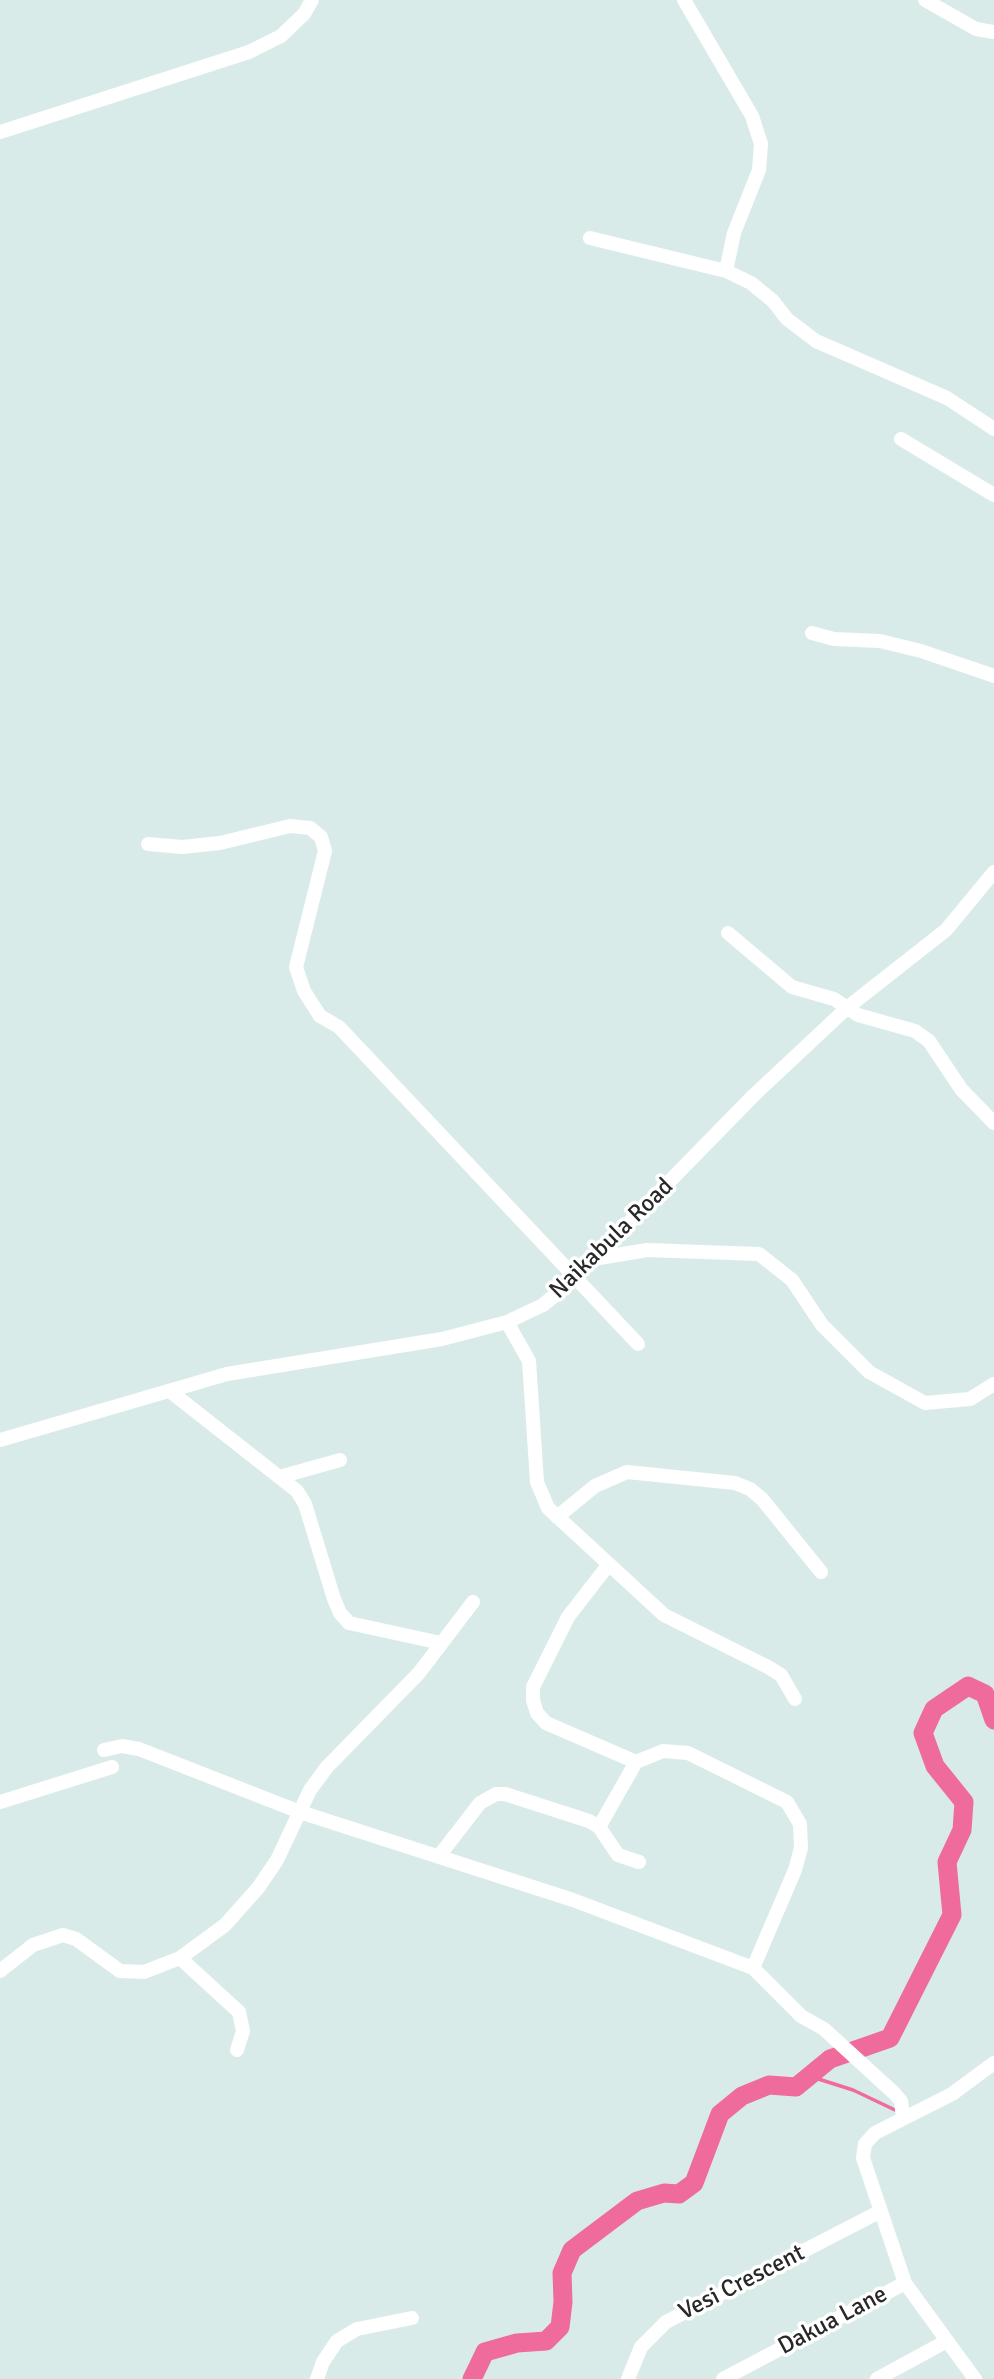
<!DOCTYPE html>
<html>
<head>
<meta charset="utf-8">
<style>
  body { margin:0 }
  canvas { display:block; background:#d9ebe9 }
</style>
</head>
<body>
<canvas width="994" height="2379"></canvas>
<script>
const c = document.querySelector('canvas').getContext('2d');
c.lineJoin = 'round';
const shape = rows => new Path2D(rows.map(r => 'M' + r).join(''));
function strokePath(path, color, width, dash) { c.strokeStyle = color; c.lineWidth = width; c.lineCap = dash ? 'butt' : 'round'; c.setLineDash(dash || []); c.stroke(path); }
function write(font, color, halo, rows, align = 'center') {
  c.font = font + ' Signika,sans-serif'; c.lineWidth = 7; c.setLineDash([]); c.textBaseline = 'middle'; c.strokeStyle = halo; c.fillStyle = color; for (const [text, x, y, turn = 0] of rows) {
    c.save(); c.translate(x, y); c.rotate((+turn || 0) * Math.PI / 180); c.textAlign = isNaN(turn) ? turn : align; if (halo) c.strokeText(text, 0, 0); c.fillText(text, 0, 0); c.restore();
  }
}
strokePath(shape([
  [809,2076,853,2090,895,2110]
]), '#ee6b9c', 3.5);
strokePath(shape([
  [472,2379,485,2352,517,2343,546,2341,560,2327,563,2302,562,2273,572,2250,637,2201,664,2193,679,2194,694,2183,720,2114,742,2096,769,2085,796,2087,830,2059,890,2038,952,1915,947,1862,962,1830,964,1802,935,1766,923,1733,934,1709,968,1686,985,1694,994,1720]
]), '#ee6b9c', 19);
strokePath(shape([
  [684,0,752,116,761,144,759,170,734,233,726,271],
  [925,0,976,29,994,32],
  [0,132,249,52,281,36,304,14,312,0],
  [590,238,726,271,751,283,773,301,787,319,816,341,947,398,994,429],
  [901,439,994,495],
  [812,633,834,639,880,641,921,651,994,676],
  [148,844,182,847,220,843,290,826,310,828,321,837,325,851,296,967,304,991,320,1016,339,1027,638,1344],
  [728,933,792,987,834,999,858,1015,915,1031,929,1041,961,1089,994,1123],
  [593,1259,647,1250,759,1254,792,1280,822,1325,869,1372,925,1403,970,1399,994,1384],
  [507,1322,529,1361,537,1482,548,1508,664,1615,768,1667,781,1675,795,1699],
  [171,1392,297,1491,305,1504,334,1599,340,1613,349,1623,441,1643],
  [0,1440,227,1374,442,1339,507,1322,543,1305,572,1281,754,1095,848,1007,946,930,994,872],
  [283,1476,340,1460],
  [557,1517,595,1486,627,1472,735,1483,750,1489,762,1499,821,1572],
  [609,1564,568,1617,533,1687,533,1700,537,1713,546,1723,636,1762],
  [104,1750,122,1746,139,1749,300,1812,573,1900,753,1968,795,1870,801,1848,800,1824,787,1802,688,1753,663,1751,636,1762,599,1827],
  [0,1802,112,1767],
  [439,1856,480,1803,496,1794,505,1794,589,1821,599,1827,618,1855,639,1862],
  [180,1958,239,2012,243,2031,237,2050],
  [753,1968,801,2016,824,2029,894,2093,901,2101,903,2119],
  [0,1971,33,1945,63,1935,76,1939,120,1971,144,1972,180,1958,225,1925,258,1888,277,1860,310,1790,327,1767,419,1673,473,1602],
  [317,2379,323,2362,337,2341,357,2329,412,2318],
  [628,2379,641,2347,666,2322,879,2212],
  [723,2379,905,2283],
  [877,2379,945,2342],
  [975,2379,905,2283,863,2158,865,2144,875,2133,952,2094,994,2063]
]), '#fff', 14);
write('24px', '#282828', '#fff', [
  ["Naikabula Road",612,1239,-44],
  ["Vesi Crescent",742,2283,-27],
  ["Dakua Lane",833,2321,-28]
]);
</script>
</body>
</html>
